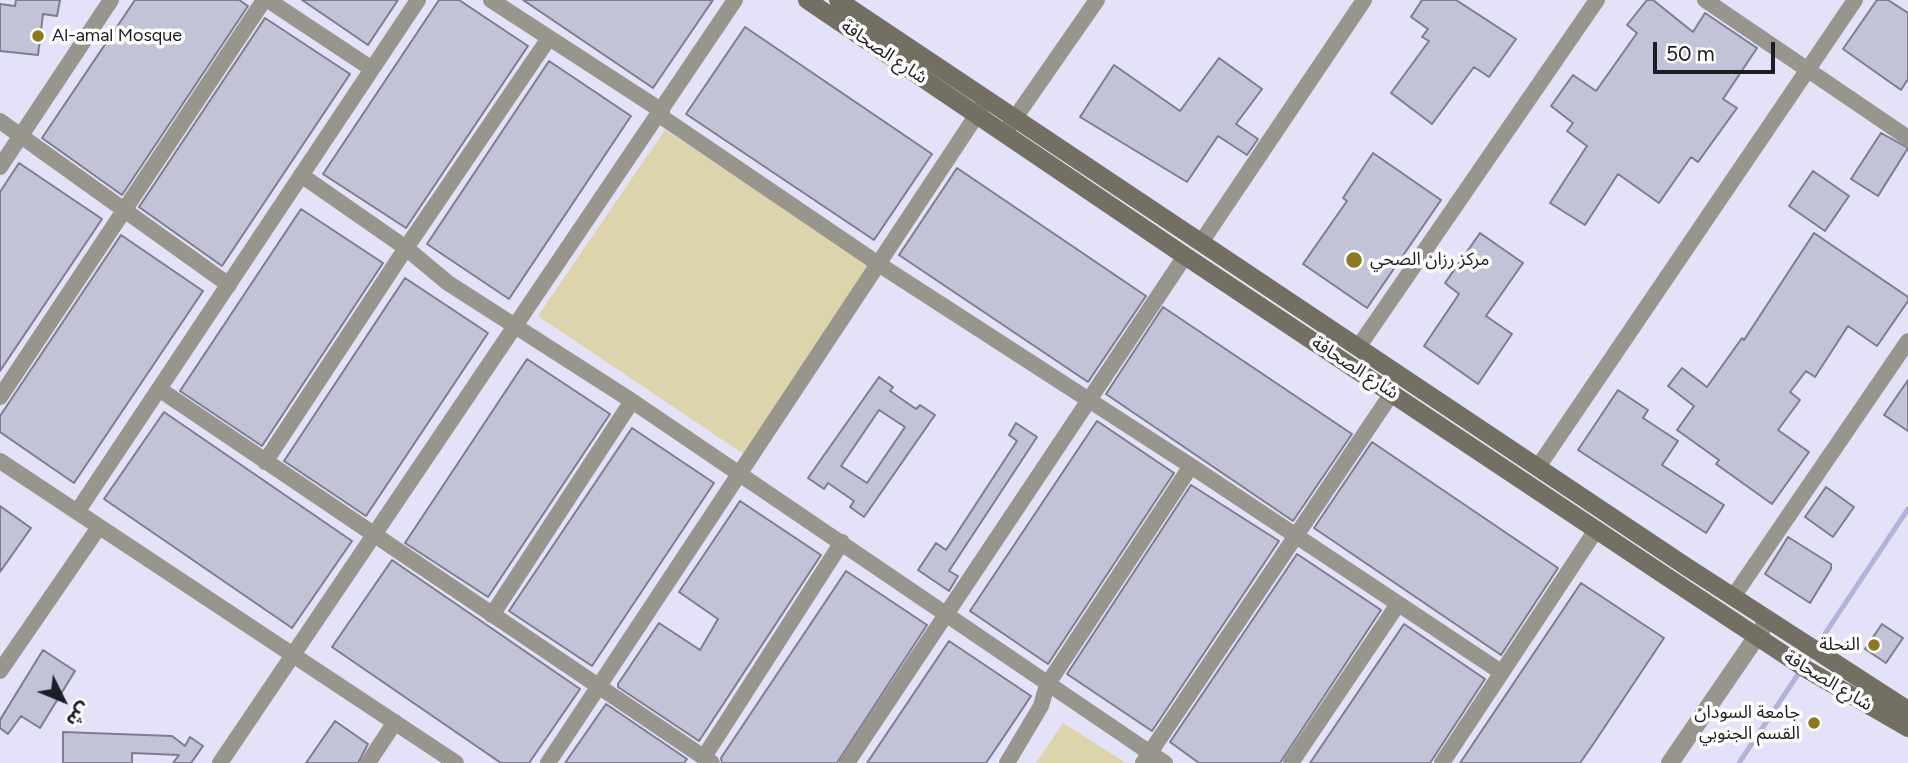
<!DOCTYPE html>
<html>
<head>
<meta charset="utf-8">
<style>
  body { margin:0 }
  #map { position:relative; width:1908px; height:763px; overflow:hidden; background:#e3e2f8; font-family:Figtree,"Noto Sans Arabic",sans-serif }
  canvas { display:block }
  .north { position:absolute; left:28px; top:665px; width:70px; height:70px; -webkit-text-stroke:5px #fff; paint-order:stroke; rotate:133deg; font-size:19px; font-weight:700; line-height:28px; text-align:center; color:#1d1d25 }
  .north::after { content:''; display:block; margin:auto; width:24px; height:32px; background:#1d1d25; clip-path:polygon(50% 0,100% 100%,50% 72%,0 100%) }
  .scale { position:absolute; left:1653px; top:42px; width:122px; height:32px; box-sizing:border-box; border:4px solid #1d1d25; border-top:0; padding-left:9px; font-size:21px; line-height:24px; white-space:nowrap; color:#1d1d25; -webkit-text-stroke:5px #fff; paint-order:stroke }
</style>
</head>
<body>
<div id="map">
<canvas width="1908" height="763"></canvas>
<div class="north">ش</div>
<div class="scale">50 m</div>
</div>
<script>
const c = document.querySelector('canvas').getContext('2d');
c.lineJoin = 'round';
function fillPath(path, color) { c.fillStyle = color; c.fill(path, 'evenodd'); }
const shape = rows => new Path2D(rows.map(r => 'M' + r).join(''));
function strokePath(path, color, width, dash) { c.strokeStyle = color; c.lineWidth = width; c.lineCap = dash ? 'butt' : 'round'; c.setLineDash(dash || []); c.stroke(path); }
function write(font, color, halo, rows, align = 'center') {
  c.font = font + ' Figtree,"Noto Sans Arabic",sans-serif'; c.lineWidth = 7; c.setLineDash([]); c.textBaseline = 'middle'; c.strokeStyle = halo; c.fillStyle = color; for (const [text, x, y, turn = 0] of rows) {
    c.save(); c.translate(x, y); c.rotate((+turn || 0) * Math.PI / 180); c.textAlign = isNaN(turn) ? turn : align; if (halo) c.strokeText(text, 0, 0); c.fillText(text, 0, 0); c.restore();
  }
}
fillPath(shape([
  [665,130,872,265,745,455,538,316],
  [1063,723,1126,763,1036,763]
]), '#ded4ab');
strokePath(shape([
  [1739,763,1908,509]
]), '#b4b2da', 5);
const building = shape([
  [16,0,60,0,57,16,43,14,38,55,0,51,0,4,15,6,16,0],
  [135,0,239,0,248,6,122,195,42,138,135,0],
  [302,0,398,0,368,45,302,0],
  [439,0,459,0,528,46,406,228,323,174,439,0],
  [523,0,713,0,653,88,523,0],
  [1422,0,1456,0,1516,39,1489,77,1474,67,1432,124,1391,93,1429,41,1422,37,1428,29,1411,17,1422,0],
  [1647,0,1653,0,1693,32,1705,13,1757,48,1723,99,1737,108,1698,162,1691,157,1659,203,1618,174,1585,225,1550,203,1587,146,1567,131,1573,123,1551,106,1573,75,1596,91,1637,33,1627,25,1647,0],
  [1877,0,1888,0,1908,13,1908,79,1901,90,1843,49,1877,0],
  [265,18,350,74,222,266,139,207,265,18],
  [745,27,932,154,874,240,686,114,745,27],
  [1219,58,1262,89,1236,124,1258,139,1247,155,1218,136,1187,182,1080,117,1114,65,1180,111,1219,58],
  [549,61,631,116,509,299,427,244,549,61],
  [1881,133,1908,148,1878,196,1851,179,1881,133],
  [1373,153,1441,200,1367,308,1303,264,1347,201,1343,198,1373,153],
  [19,163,102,219,0,371,0,192,19,163],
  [957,168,1146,296,1088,382,899,255,957,168],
  [1813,171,1849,196,1825,231,1789,206,1813,171],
  [301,209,383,263,262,446,180,391,301,209],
  [1480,233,1523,263,1486,316,1512,334,1478,384,1424,346,1459,294,1445,283,1480,233],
  [1814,233,1908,297,1908,301,1877,346,1848,326,1815,377,1806,371,1790,392,1800,400,1778,430,1809,452,1772,504,1716,464,1719,460,1677,430,1694,406,1668,386,1682,368,1707,387,1742,338,1744,340,1814,233],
  [121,235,203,291,74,483,0,432,0,416,121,235],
  [405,278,488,333,366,516,284,461,405,278],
  [1163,307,1352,434,1293,521,1106,394,1163,307],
  [527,359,610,414,488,597,405,543,527,359],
  [879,377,893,387,890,391,916,409,920,405,935,415,864,517,850,507,854,501,828,483,824,489,808,478,879,377],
  [879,410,905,427,867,483,841,466,879,410],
  [1908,380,1908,431,1884,415,1908,380],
  [1618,390,1648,410,1643,418,1678,441,1662,465,1724,505,1706,533,1578,450,1618,390],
  [164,412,352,541,292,628,104,499,164,412],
  [1097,421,1174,473,1048,664,970,611,1097,421],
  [1016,423,1037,437,949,571,958,576,949,591,918,570,936,543,946,550,1017,441,1009,435,1016,423],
  [632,428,714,483,592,666,509,611,632,428],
  [1372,442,1558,568,1501,655,1314,528,1372,442],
  [1191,485,1279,541,1152,731,1067,674,1191,485],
  [1826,487,1854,507,1833,537,1805,517,1826,487],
  [740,501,821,555,699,741,618,687,618,684,659,623,700,650,718,619,679,592,740,501],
  [0,506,31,528,0,572,0,506],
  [1788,537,1831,564,1831,569,1810,603,1765,574,1788,537],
  [1297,554,1381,610,1280,763,1199,763,1170,742,1297,554],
  [392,560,580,689,529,763,501,763,332,647,392,560],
  [846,571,927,625,837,763,722,763,721,758,846,571],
  [1581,583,1664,638,1594,743,1580,763,1460,763,1581,583],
  [1404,624,1485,679,1430,763,1310,763,1404,624],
  [1882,624,1903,638,1886,663,1865,649,1882,624],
  [949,641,1031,696,1011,726,986,763,867,763,949,641],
  [43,650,75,671,40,728,21,716,8,734,0,728,0,720,43,650],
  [606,704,687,759,684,763,565,763,606,704],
  [335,721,368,744,358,763,306,763,335,721],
  [63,732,172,736,185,746,190,737,203,746,191,763,173,763,179,755,132,753,132,763,63,763,63,732]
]);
fillPath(building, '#c3c3d8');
strokePath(building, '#7d7c90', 2);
strokePath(shape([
  [268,0,372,69],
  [491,0,662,111],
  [1705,0,1908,138],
  [659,115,880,265,1191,466,1501,672],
  [0,121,229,285],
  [1008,128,1097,0],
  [0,167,111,0],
  [301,175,406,248,448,283,632,401,1165,763],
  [1202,241,1364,0],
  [1359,346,1597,0],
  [159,389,712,763],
  [0,397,264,0],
  [0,461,456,763],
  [265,462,406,248,549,38],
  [1538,467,1855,0],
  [77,512,418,0],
  [1733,597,1908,341],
  [492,615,632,401],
  [0,671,99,527],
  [704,757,842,542],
  [220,763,735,0],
  [368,763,395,722],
  [548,763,984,104],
  [847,763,1185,256],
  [1007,763,1041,706,1047,685,1191,466],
  [1143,763,1392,393],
  [1291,763,1398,604],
  [1442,763,1596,530]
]), '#98968c', 16);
strokePath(shape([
  [1670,763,1768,620]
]), '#98968c', 18);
strokePath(shape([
  [807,0,1185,256,1676,583,1806,669,1908,728],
  [838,0,1687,567,1908,710]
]), '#737063', 18);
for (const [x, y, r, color] of [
  [38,36,7,"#8c781d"],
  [1354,260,9,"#8c781d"],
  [1874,645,7,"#8c781d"],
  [1814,723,7,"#8c781d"]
]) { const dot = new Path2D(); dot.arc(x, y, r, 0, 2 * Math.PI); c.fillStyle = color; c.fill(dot); strokePath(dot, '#fff', 2.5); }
write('18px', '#1d1d25', '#fff', [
  ["Al-amal Mosque",52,36],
  ["مركز رزان الصحي",1370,260],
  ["النحلة",1860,645,"right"],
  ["جامعة السودان",1800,713,"right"],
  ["القسم الجنوبي",1800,734,"right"]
], 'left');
write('18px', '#1d1d25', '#fff', [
  ["شارع الصحافة",884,52,34],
  ["شارع الصحافة",1355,368,33],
  ["شارع الصحافة",1828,681,31]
]);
</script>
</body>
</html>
